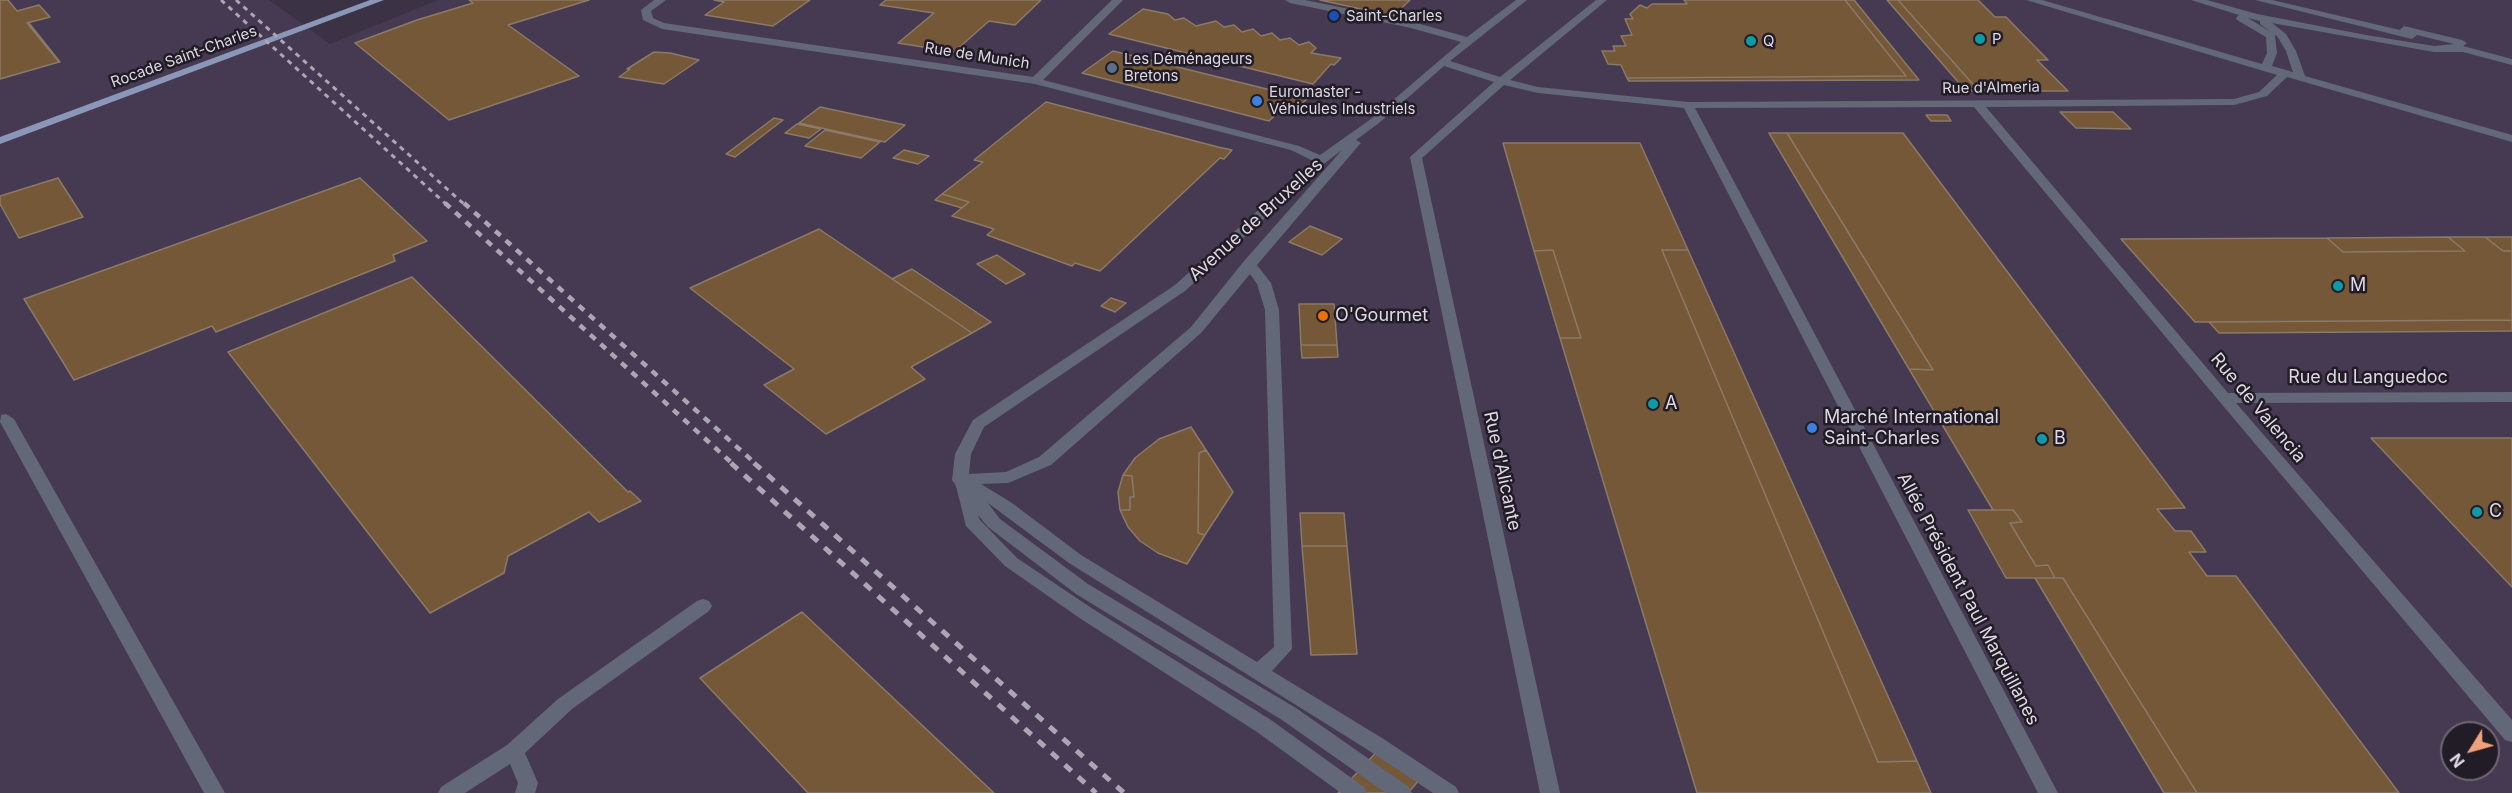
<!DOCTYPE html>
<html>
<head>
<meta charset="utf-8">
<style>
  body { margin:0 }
  #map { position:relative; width:2512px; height:793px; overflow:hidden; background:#3c3245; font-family:Inter,sans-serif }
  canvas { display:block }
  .north { position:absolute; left:2440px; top:721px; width:60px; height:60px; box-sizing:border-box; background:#211c25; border:2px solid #6d6771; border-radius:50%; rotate:233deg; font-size:16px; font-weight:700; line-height:24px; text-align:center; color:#ded8e4 }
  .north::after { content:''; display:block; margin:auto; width:21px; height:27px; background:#f2a17e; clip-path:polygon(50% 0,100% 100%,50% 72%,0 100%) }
</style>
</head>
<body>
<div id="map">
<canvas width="2512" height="793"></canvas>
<div class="north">N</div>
</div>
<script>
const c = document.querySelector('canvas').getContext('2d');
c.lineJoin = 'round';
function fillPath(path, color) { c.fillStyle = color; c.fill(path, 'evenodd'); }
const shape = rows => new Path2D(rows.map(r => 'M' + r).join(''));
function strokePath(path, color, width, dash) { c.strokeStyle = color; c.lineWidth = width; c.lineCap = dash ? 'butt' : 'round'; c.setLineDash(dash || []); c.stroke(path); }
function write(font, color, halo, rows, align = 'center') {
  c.font = font + ' Inter,sans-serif'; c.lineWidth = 5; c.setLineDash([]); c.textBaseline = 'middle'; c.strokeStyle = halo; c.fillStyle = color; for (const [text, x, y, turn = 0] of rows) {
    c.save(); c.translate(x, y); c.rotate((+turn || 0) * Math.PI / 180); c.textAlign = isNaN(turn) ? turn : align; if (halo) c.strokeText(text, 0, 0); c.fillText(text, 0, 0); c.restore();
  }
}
fillPath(shape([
  [0,0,269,0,330,44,438,0,2512,0,2512,793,0,793],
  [2452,733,2488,733,2488,769,2452,769]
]), '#463952');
const building = shape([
  [0,0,8,0,17,11,39,5,50,17,27,23,59,62,0,79,0,0],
  [469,0,589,0,508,25,579,76,449,120,355,43,417,20,473,3,469,0],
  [714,0,810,0,773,26,705,15,724,2,714,0],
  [886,0,1041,0,1015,25,989,21,954,52,898,43,934,13,880,5,886,0],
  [1320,0,1410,0,1393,16,1320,0],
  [1684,0,1845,0,1906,76,1627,78,1621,65,1608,64,1602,51,1615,51,1613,46,1626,46,1621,36,1632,35,1625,19,1633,19,1630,14,1640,5,1647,8,1652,4,1687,4,1684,0],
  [1845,0,1854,0,1919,80,1629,81,1627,78,1906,76,1845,0],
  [1887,0,1898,0,1979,91,1966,91,1887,0],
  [1898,0,1978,0,1995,17,2006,17,2048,60,2037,60,2068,91,1979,91,1898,0],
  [1143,9,1168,14,1175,20,1184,18,1196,26,1216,21,1224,27,1234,25,1242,32,1253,29,1261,36,1272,33,1280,40,1290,38,1299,45,1309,42,1316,48,1311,53,1341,58,1334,65,1331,64,1313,84,1109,34,1143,9],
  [27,23,29,23,60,62,59,62,27,23],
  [1113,51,1295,96,1307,99,1296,109,1284,107,1269,121,1082,73,1113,51],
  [654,52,670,53,699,60,664,84,619,77,630,69,627,69,654,52],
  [1046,102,1218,147,1232,150,1224,159,1220,158,1100,271,1075,263,1072,266,987,235,994,229,952,216,969,202,942,194,983,162,974,160,1046,102],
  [820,107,905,125,885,142,799,123,820,107],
  [2060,112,2113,112,2131,129,2076,128,2060,112],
  [1926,115,1947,115,1951,121,1931,121,1926,115],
  [774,118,783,120,735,157,726,154,774,118],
  [797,124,821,129,809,138,785,133,797,124],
  [825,130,880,142,861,158,805,146,825,130],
  [1769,133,1787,133,1933,370,1909,369,1769,133],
  [1787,133,1903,133,2185,508,2157,509,2175,531,2191,531,2206,552,2189,552,2207,576,2236,576,2399,793,2197,793,2063,578,2055,578,2048,565,2036,566,2010,523,2022,522,2013,510,1993,510,1909,369,1933,370,1787,133],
  [1503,143,1640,143,1688,250,1662,250,1878,762,1917,761,1931,793,1697,793,1560,338,1581,338,1553,250,1534,251,1503,143],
  [904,150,929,156,918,164,893,158,904,150],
  [58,178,83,217,19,238,0,204,0,196,58,178],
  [360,178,427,241,393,255,395,261,216,332,212,326,74,380,24,299,360,178],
  [942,194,969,202,962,208,935,200,942,194],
  [1310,226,1342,239,1322,255,1289,242,1310,226],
  [819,229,972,333,911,367,925,379,826,434,764,385,794,369,690,288,819,229],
  [2448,237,2465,251,2343,252,2327,238,2448,237],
  [2448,237,2485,237,2503,251,2512,251,2512,320,2195,322,2121,239,2327,238,2343,252,2465,251,2448,237],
  [2485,237,2512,237,2512,251,2503,251,2485,237],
  [1553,250,1581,338,1560,338,1534,251,1553,250],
  [1662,250,1688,250,1917,761,1878,762,1662,250],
  [997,255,1025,274,1006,284,977,264,997,255],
  [912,269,991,322,972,333,892,279,912,269],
  [412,277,628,492,630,491,641,501,599,522,589,512,508,556,504,573,430,613,228,352,412,277],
  [1111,298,1126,303,1115,312,1101,306,1111,298],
  [1299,304,1334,304,1337,345,1301,345,1299,304],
  [2512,320,2512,331,2219,333,2209,322,2512,320],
  [1301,345,1337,345,1338,357,1302,358,1301,345],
  [1191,427,1206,450,1199,453,1198,533,1205,535,1187,564,1158,553,1140,541,1128,527,1120,510,1130,510,1130,497,1134,497,1132,476,1123,475,1135,458,1159,439,1191,427],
  [2371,438,2512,438,2512,587,2371,438],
  [1206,450,1233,492,1205,535,1198,533,1199,453,1206,450],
  [1123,475,1132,476,1134,497,1130,497,1130,510,1120,510,1118,492,1123,475],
  [1968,510,2013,510,2022,522,2010,523,2036,566,2048,565,2055,578,2006,578,1968,510],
  [1300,513,1344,513,1347,546,1302,546,1300,513],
  [1302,546,1347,546,1357,654,1311,655,1302,546],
  [2035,578,2063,578,2197,793,2164,793,2035,578],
  [802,612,994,793,808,793,700,678,802,612],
  [1385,743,1427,771,1408,793,1338,793,1385,743]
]);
fillPath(building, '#745838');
strokePath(building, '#8b7a67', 1.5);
fillPath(shape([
  [654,0,666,0,651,11,653,18,664,23,1033,77,1112,0,1123,0,1043,80,1299,146,1320,155,1371,119,1461,42,1411,28,1290,3,1285,0,1305,0,1413,22,1467,37,1516,0,1527,0,1450,61,1500,77,1596,0,1607,0,1510,80,1538,87,1688,102,2234,99,2259,92,2277,75,2026,0,2042,0,2262,64,2267,53,2266,37,2237,20,2236,18,2239,15,2191,0,2207,0,2257,14,2366,35,2434,46,2454,44,2417,35,2412,39,2255,0,2272,0,2400,30,2404,26,2462,40,2467,43,2463,46,2512,59,2512,65,2463,52,2434,52,2272,23,2286,34,2296,51,2305,76,2512,135,2512,142,2287,77,2267,96,2234,105,1986,107,2228,393,2512,392,2512,402,2236,403,2512,720,2512,742,2505,740,2219,401,1974,107,1695,108,2058,793,2038,793,1684,108,1538,93,1504,85,1422,158,1560,793,1540,793,1410,157,1494,82,1444,66,1379,123,1356,140,1361,143,1359,145,1257,265,1271,283,1279,310,1292,649,1272,671,1382,738,1456,787,1459,793,1433,793,1368,750,1069,563,988,503,1000,519,1088,584,1296,708,1409,787,1412,793,1386,793,1282,720,1076,594,988,527,978,515,980,520,1017,558,1093,609,1271,720,1364,787,1367,793,1341,793,1257,732,1081,619,1005,566,966,526,956,486,952,480,955,454,973,420,1175,285,1313,161,1291,150,1035,84,662,29,643,20,641,10,654,0],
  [2248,18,2260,21,2260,24,2271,32,2248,18],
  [2275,35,2277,36,2286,51,2293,72,2272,66,2277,53,2275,35],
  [1342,150,1244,261,1191,327,1039,457,1006,472,969,474,971,454,984,427,1185,291,1325,163,1342,150],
  [1250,274,1257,284,1265,310,1274,647,1257,662,1081,555,1012,503,981,484,1008,483,1051,465,1201,333,1250,274],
  [6,414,14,419,225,793,204,793,0,422,1,415,6,414],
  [703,599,709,601,712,606,709,611,572,709,525,753,538,783,535,793,515,793,518,783,510,764,465,793,438,793,441,787,507,745,558,699,697,601,703,599]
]), '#626878');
fillPath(shape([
  [370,0,384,0,0,144,0,137,370,0]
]), '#8b97b8');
strokePath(shape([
  [221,0,447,205],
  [236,0,465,205]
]), '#aca5b3', 3, [5, 5]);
strokePath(shape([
  [445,203,733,464],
  [464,203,756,464]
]), '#aca5b3', 4.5, [7, 7]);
strokePath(shape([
  [731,463,1096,793],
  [754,463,1124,793]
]), '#aca5b3', 5, [9, 9]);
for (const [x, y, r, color] of [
  [1334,16,6,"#1a4fb4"],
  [1980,39,6,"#0f9aa8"],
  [1751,41,6,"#0f9aa8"],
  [1112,68,6,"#5c6f8a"],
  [1257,101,6,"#3f7fe0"],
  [2338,286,6,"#0f9aa8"],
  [1323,316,6,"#e8710a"],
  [1653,404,6,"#0f9aa8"],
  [1812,428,6,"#3f7fe0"],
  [2042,439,6,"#0f9aa8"],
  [2477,512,6,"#0f9aa8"]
]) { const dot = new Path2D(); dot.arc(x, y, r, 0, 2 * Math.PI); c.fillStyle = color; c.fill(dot); strokePath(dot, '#211c25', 2); }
write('15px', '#ded8e4', '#211c25', [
  ["Saint-Charles",1346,16],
  ["P",1992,39],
  ["Q",1763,41],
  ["Les Déménageurs",1124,59],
  ["Bretons",1124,76],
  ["Euromaster -",1269,92],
  ["Véhicules Industriels",1269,109]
], 'left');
write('15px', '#ded8e4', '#211c25', [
  ["Rue de Munich",977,56,9],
  ["Rocade Saint-Charles",184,57,-20],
  ["Rue d'Almeria",1991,88,-1]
]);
write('18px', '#ded8e4', '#211c25', [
  ["Avenue de Bruxelles",1256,220,-42],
  ["Rue du Languedoc",2368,378],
  ["Rue de Valencia",2258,408,50],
  ["Rue d'Alicante",1502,471,78],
  ["Allée Président Paul Marquillanes",1968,599,62]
]);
write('18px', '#ded8e4', '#211c25', [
  ["M",2350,286],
  ["O'Gourmet",1335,316],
  ["A",1665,404],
  ["Marché International",1824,418],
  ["Saint-Charles",1824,439],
  ["B",2054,439],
  ["C",2489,512]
], 'left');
</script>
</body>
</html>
